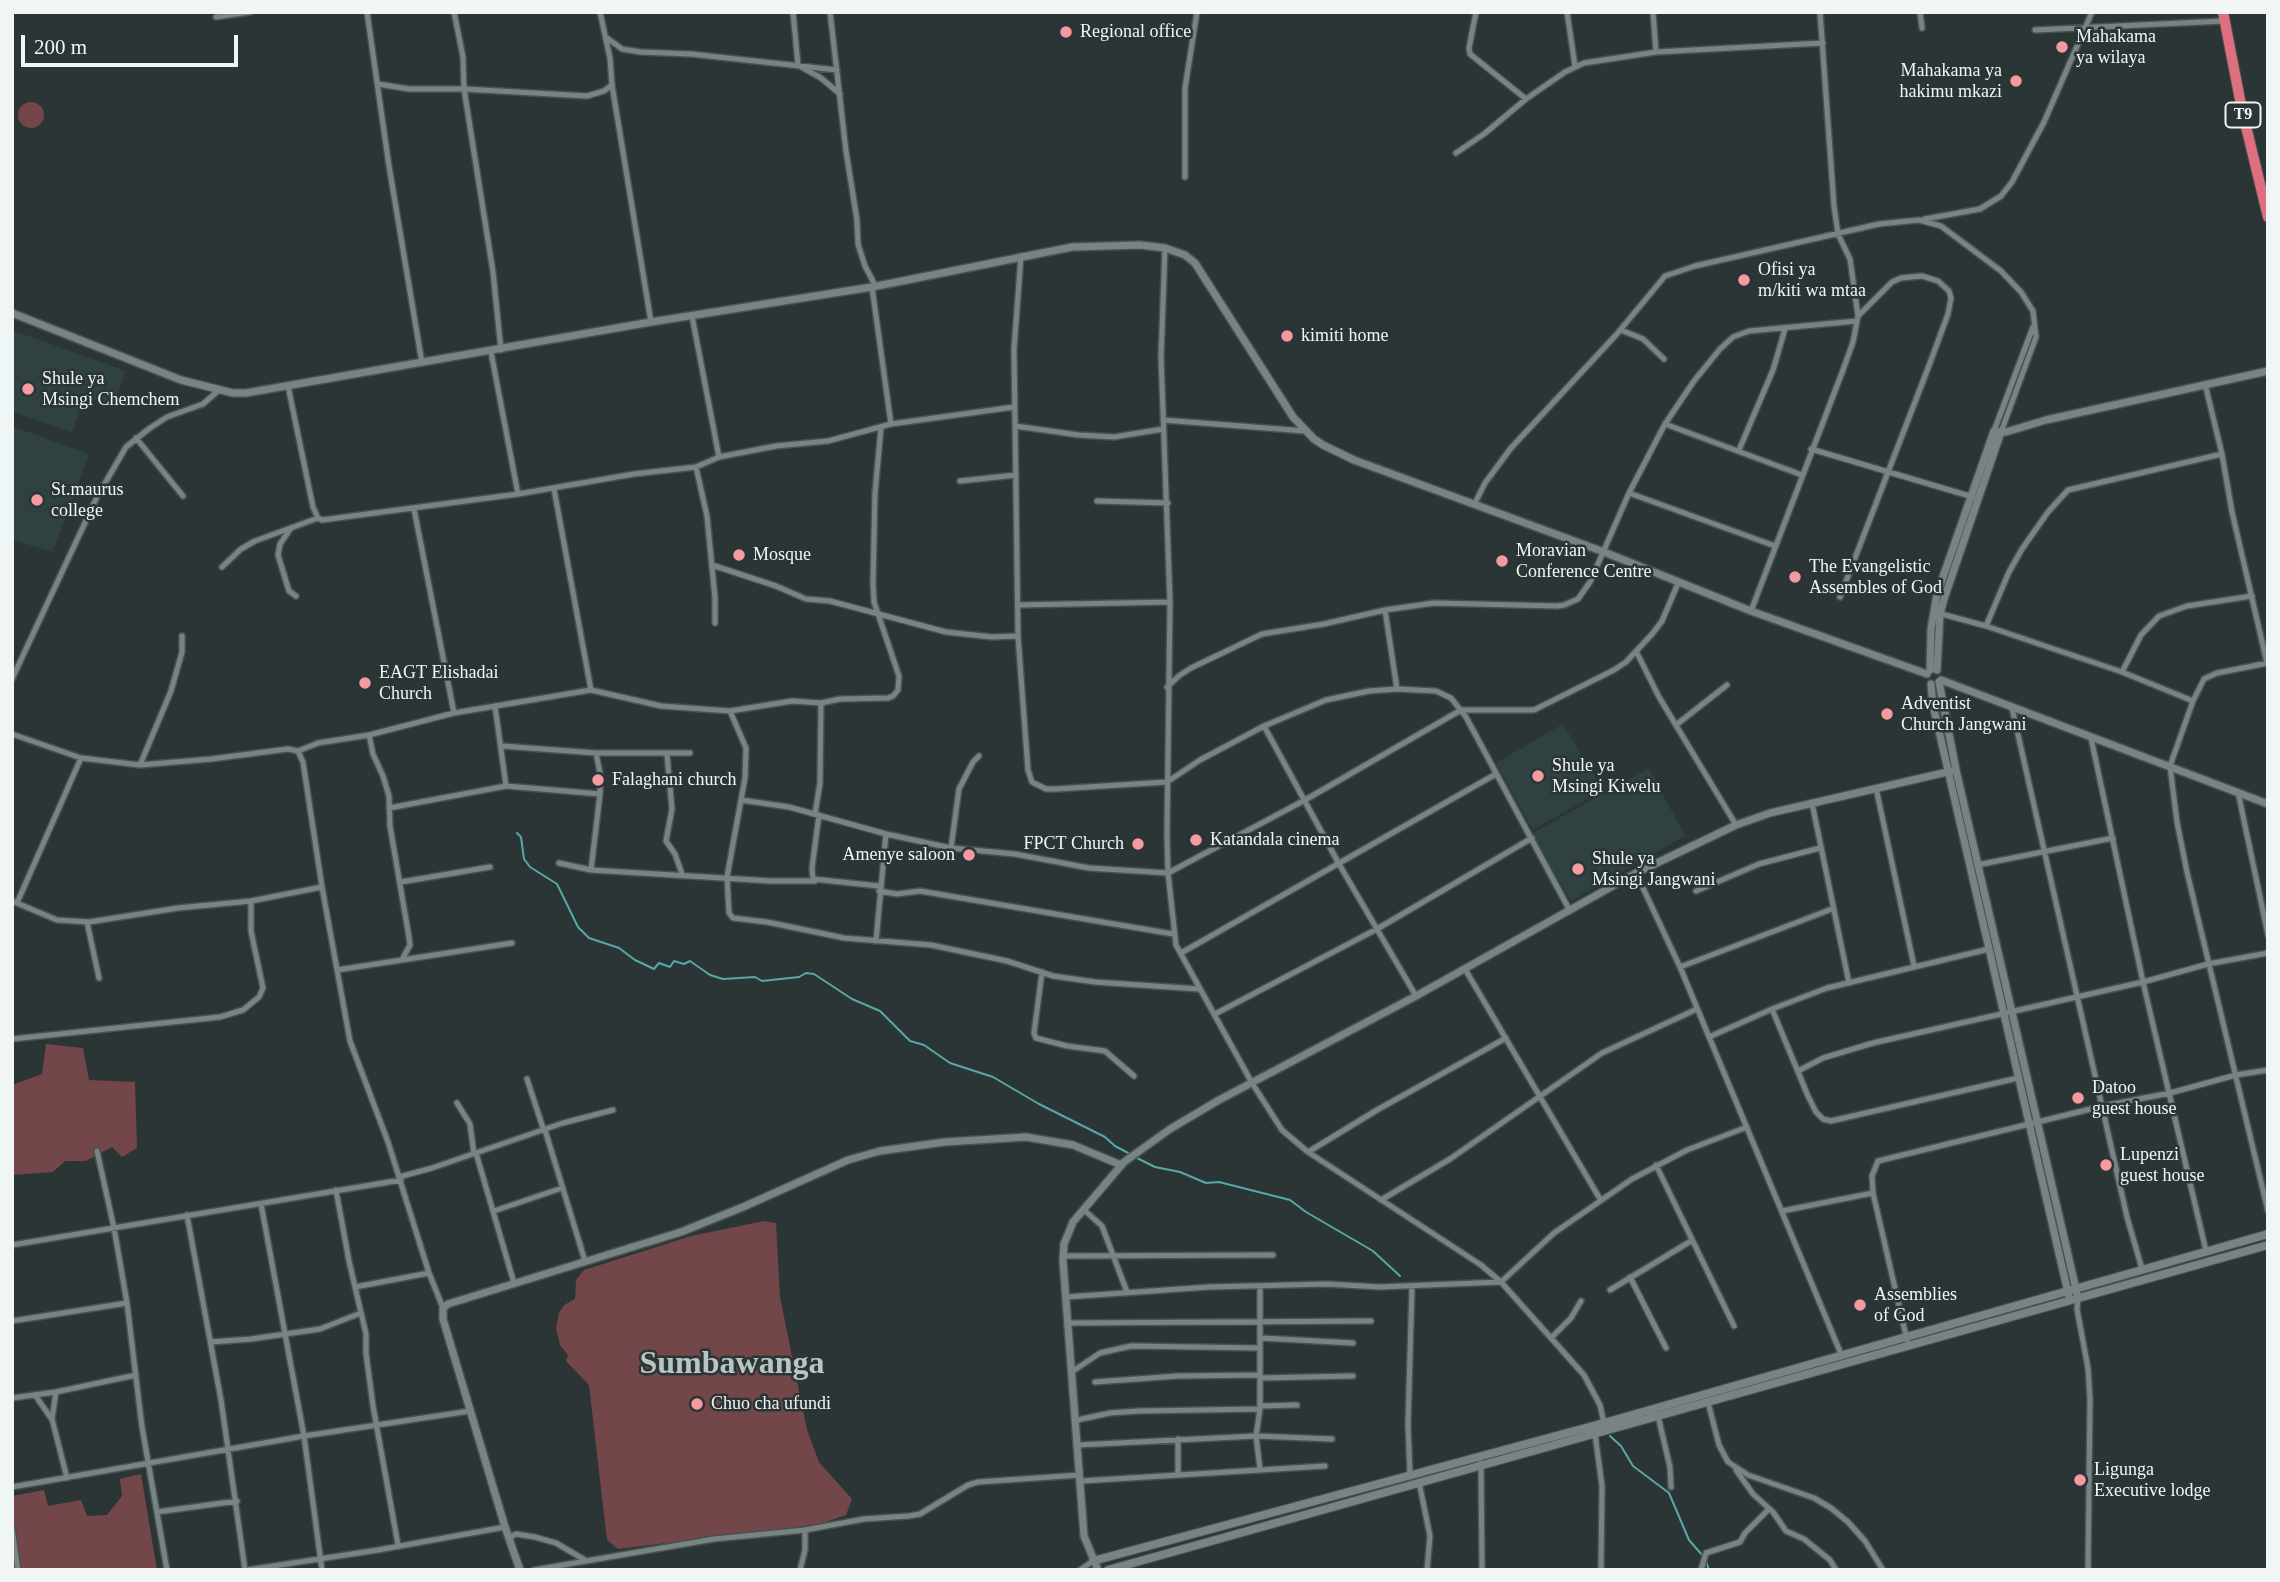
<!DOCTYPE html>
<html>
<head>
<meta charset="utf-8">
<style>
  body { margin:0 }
  #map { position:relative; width:2280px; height:1582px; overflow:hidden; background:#2b3535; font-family:"Times New Roman",serif }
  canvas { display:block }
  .frame { position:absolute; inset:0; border:14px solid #f0f6f6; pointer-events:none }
  .scale { position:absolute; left:21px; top:35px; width:217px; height:32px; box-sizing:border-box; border:4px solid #f0f6f6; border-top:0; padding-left:9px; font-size:21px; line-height:24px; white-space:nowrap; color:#f0f6f6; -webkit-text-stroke:5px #2b3535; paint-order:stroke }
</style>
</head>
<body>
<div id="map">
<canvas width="2280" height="1582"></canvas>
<div class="frame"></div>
<div class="scale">200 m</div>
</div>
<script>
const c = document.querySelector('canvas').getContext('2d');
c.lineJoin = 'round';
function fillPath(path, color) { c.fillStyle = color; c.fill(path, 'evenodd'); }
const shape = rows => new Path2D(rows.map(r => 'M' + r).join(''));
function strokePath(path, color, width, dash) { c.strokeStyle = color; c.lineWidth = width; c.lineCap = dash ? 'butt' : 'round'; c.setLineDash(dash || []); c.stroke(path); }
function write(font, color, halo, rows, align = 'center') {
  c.font = font + ' "Times New Roman",serif'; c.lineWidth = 5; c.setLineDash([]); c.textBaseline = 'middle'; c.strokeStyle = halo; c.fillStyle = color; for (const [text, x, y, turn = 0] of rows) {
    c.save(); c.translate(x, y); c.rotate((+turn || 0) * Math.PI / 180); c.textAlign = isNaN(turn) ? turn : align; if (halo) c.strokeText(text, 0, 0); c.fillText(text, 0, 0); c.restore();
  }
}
fillPath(shape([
  [12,330,126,371,113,406,85,396,72,433,12,411],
  [12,426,89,454,53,552,12,540],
  [1563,724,1603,790,1533,830,1496,763],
  [1649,768,1685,836,1571,901,1531,834]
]), '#2f4141');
fillPath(shape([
  '18 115a13 13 0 1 1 26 0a13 13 0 1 1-26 0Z',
  [46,1044,83,1048,89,1080,135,1082,137,1148,122,1157,112,1147,86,1161,65,1161,53,1172,12,1175,12,1085,42,1074],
  [764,1221,776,1223,780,1297,807,1430,819,1462,852,1499,846,1515,820,1524,618,1549,607,1540,589,1385,566,1361,568,1355,560,1345,556,1328,559,1313,564,1305,575,1299,576,1280,584,1270,691,1236],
  [141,1474,157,1570,19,1570,12,1530,12,1496,44,1490,48,1506,81,1500,87,1516,107,1515,122,1496,120,1479]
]), '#734649');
strokePath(shape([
  [517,833,521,837,524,859,530,867,557,884,578,927,589,938,619,948,635,960,654,969,659,963,670,967,674,961,684,964,690,961,710,975,723,979,755,977,762,981,799,977,806,973,814,974,852,999,880,1011,910,1041,924,1045,950,1063,993,1077,1039,1104,1105,1137,1115,1146,1130,1154],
  [1135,1157,1155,1167,1180,1172,1206,1183,1219,1182,1290,1200,1306,1212,1373,1251,1400,1276],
  [1610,1436,1621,1446,1633,1466,1669,1493,1689,1540,1703,1556],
  [1706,1561,1709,1570]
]), '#57a8a8', 2);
const minor = shape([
  [367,12,389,166,422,363],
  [454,12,463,57,464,89,493,272,501,350],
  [600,12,610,58,612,85,651,322],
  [793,12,798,65,821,78,840,94],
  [830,12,846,151,857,220,858,244,865,266,876,287],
  [1476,12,1469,48,1470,54,1526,99],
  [1567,12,1575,66],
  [1653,12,1656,52],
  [1920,12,1922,28],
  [216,17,250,12],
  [2035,30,2224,21],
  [607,38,622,49,641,52,691,54,837,70],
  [378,84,409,89,464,89,587,96,604,91,612,85],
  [1456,153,1484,134,1526,99,1565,72,1584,63,1656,52,1823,43],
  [1185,177,1185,88,1197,12],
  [1925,219,1980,209,2001,196,2012,182,2044,122,2092,12],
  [1165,248,1161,357,1170,602,1167,834,1168,873,1176,945,1252,1083,1282,1130,1308,1152,1481,1265,1501,1282,1584,1375,1600,1405,1604,1423],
  [1021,256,1014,349,1018,636,1028,770,1032,782,1046,789,1056,789,1167,782,1200,760,1264,726,1326,700,1369,691,1397,689,1436,691,1451,698,1466,717,1570,911],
  [872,287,891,424],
  [692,316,719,457],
  [1621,330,1643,339,1664,359],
  [491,352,518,494],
  [2205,384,2222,454,2232,512,2267,663],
  [288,386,313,507,318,518,322,520,518,494,634,474,696,467,719,457,776,446,828,441,891,424,1014,407],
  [1163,420,1305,431],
  [1665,424,1802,475],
  [1015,426,1079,435,1114,437,1163,429],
  [1994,431,2033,327],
  [136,438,183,496],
  [1811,449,1973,497],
  [1739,450,1773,370,1785,329],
  [696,467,707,516,715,598,715,623],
  [960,481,1016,475],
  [554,489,591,690],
  [1629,493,1775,546],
  [1097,501,1168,503],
  [1474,505,1485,483,1511,448,1616,335,1665,276,1695,266,1879,224,1919,220,1941,226,2001,271,2021,292,2033,311,2036,337,2001,432],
  [414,509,454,713],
  [291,528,280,544,278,555,289,591,296,596],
  [712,565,776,586,806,599,830,601,946,632,992,637,1018,636],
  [222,567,241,549,255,541,318,518],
  [1840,597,1930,363,1948,314,1951,298,1949,291,1938,281,1922,276,1901,278,1892,282,1858,316],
  [1018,605,1170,602],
  [1385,610,1397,689],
  [1751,611,1843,370,1853,342,1858,316,1850,259,1838,234,1834,206,1820,12],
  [1938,613,1986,626,2122,672,2193,701],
  [1986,626,2009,572,2022,549,2048,512,2068,490,2222,454],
  [1636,651,1659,697,1736,825],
  [2268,663,2217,673,2204,679,2193,701,2170,766,2177,822,2187,872,2268,1211],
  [2122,672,2141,635,2159,616,2187,606,2252,596],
  [12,679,97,497,126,447,150,428,167,417,203,404,219,390],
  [1167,687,1180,675,1191,668,1262,634,1324,624,1385,610,1434,603,1557,606,1564,605,1578,599,1590,582,1629,493,1665,424,1694,381,1720,349,1733,337,1749,331,1857,321],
  [2012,708,2127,1217,2142,1269],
  [730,711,792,701,821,703,840,699,888,698,893,696,898,690,899,676,874,602,873,583,875,493,881,428],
  [1676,725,1727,685],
  [1264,726,1339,864,1416,996],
  [12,734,81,758,140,765,211,759,288,749,298,751,303,762,322,887,350,1041,388,1142,429,1273,443,1308],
  [369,735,373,754,383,776,389,796,390,826,409,937,410,945,403,958],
  [2091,738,2143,982,2206,1251],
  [502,746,596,753,690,753],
  [298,751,318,743,369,735,454,713,591,690,661,706,730,711,746,748,745,778,727,877,729,913,733,918,767,922,844,938,931,945,1007,961,1053,976,1095,982,1199,989],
  [667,755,672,809,666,841,675,854,682,874],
  [140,765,171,691,182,652,182,636],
  [506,786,600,794],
  [1876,788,1914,966],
  [2238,792,2268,935],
  [741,800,789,807,886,834,951,848,1015,854,1089,868,1168,873,1305,800,1461,710,1534,710,1614,670,1626,662,1653,633,1662,621,1679,581],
  [1812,803,1849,983],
  [389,808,506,786,495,706],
  [815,814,820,783,821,703],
  [819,815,812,868,813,879,879,886],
  [951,848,959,789,973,762,979,756],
  [559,863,591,870,771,881,815,881],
  [1977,865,2113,838],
  [591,870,600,794,600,773,596,753],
  [1636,873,1680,967,1841,1354],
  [401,882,490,867],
  [879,891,897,894,920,891,1173,934],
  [1696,891,1759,864,1820,848],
  [12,901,57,920,89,922,178,908,251,901,322,887],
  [17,903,81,758],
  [87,922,99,978],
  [876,941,886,834],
  [1181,953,1496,774],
  [1680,967,1832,909],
  [1465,969,1600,1199],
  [337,970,512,943],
  [1042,972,1034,1033,1036,1038,1067,1046,1105,1051,1134,1076],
  [1772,1009,1808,1096,1816,1112,1823,1119,1831,1121,2018,1078],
  [1215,1014,1377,929,1532,838],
  [1709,1037,1772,1009,1827,988,1989,949],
  [12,1039,220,1017,243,1010,259,997,263,988,251,931,251,901],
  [1798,1071,1823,1058,1873,1043,2143,982,2208,964,2268,953],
  [527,1079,544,1131],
  [457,1103,470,1124,474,1154],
  [545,1130,585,1261],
  [97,1151,114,1228,127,1303,142,1427,167,1570],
  [1308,1152,1377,1110,1506,1038],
  [476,1153,514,1283],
  [1656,1165,1734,1326],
  [399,1177,432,1168,563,1123,613,1110],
  [336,1190,349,1261,366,1334,366,1353,373,1406,398,1545],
  [1381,1200,1450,1159,1602,1053,1697,1009],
  [261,1204,304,1436,322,1570],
  [1083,1209,1102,1226,1127,1292],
  [494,1211,562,1188],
  [1782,1211,1873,1193],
  [187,1215,221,1400,245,1570],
  [12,1245,401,1180],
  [1063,1256,1273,1255],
  [1630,1277,1666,1348],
  [1260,1286,1260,1409,1256,1436,1260,1469],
  [355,1287,429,1273],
  [1610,1290,1691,1241],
  [1066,1297,1209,1287,1327,1284,1379,1287,1501,1282,1554,1233,1632,1179,1687,1150,1747,1127],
  [2078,1298,2077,1309,2088,1368,2090,1399,2088,1570],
  [12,1321,127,1303],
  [1069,1323,1371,1321],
  [1552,1337,1571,1318,1581,1301],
  [1261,1338,1353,1343],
  [1907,1340,1873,1193,1872,1176,1878,1161,2103,1106,2170,1093,2236,1075,2268,1070],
  [211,1342,251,1339,320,1329,361,1313],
  [1073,1371,1100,1353,1131,1346,1260,1348],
  [1260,1378,1353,1376],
  [1095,1382,1178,1376,1260,1375],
  [56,1392,52,1419,67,1478],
  [35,1395,51,1418],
  [12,1398,56,1392,136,1375],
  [1708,1402,1719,1445,1728,1462,1748,1475,1814,1498,1831,1508,1848,1522,1865,1541,1883,1570],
  [1260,1406,1297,1405],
  [1658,1416,1670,1467,1671,1487],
  [1077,1420,1110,1413,1138,1411,1260,1409],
  [1595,1434,1602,1486,1601,1570],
  [1178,1439,1178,1473],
  [1078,1445,1256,1436,1332,1439],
  [1481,1463,1482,1570],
  [1736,1470,1753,1494,1773,1512,1786,1531,1804,1539,1830,1560,1836,1570],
  [1410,1475,1408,1425,1412,1286],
  [1081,1481,1325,1466],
  [1419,1482,1430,1536,1427,1570],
  [12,1487,304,1436,470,1411],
  [157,1512,237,1501],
  [12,1528,18,1570],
  [509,1538,516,1534,535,1537,556,1543,585,1560],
  [247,1570,378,1550,505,1527],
  [534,1570,714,1539,805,1530,864,1519,909,1516,920,1514,968,1485,978,1482,1080,1475],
  [800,1570,805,1550,805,1530],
  [1080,1570,1093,1561],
  [1701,1570,1706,1553,1740,1542,1745,1533,1769,1509]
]);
const tertiary = shape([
  [12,313,181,380,233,393,246,393,651,322,872,287,1072,247,1140,245,1165,248,1185,255,1195,263,1293,417,1314,439,1323,445,1354,460,1604,552,1751,611,1927,674],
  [1930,670,1931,629,1937,594,1994,431,2006,432,2046,420,2268,371],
  [1937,670,1940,614,1944,599,2001,432],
  [1941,680,2268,804],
  [1939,682,1956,770,2078,1298],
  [1931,684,1933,705,2069,1297],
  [520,1570,505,1527,443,1319,443,1308,448,1304,681,1232,743,1207,848,1160,880,1151,945,1142,1026,1137,1073,1145,1121,1165],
  [1098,1570,1084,1536,1063,1261,1064,1244,1073,1222,1124,1162,1170,1129,1219,1100,1416,996,1636,873,1736,825,1770,813,1956,770]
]);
const secondary = shape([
  [1093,1561,1604,1423,2268,1234],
  [1108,1570,2268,1245]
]);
const trunk = shape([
  [2223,12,2242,110,2268,217]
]);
strokePath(minor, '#495050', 8);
strokePath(tertiary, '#495050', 10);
strokePath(secondary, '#495050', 10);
strokePath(trunk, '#495050', 12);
strokePath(minor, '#788383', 5);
strokePath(tertiary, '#788383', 7);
strokePath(secondary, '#788383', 8);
strokePath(trunk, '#dd6f7e', 10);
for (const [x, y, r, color] of [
  [1066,32,7,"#f49aa1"],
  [2062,47,7,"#f49aa1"],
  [2016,81,7,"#f49aa1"],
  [1744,280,7,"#f49aa1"],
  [1287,336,7,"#f49aa1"],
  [28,389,7,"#f49aa1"],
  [37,500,7,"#f49aa1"],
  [739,555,7,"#f49aa1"],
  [1502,561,7,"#f49aa1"],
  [1795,577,7,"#f49aa1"],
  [365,683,7,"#f49aa1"],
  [1887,714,7,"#f49aa1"],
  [1538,776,7,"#f49aa1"],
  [598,780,7,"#f49aa1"],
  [1196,840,7,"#f49aa1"],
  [1138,844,7,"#f49aa1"],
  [969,855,7,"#f49aa1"],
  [1578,869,7,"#f49aa1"],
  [2078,1098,7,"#f49aa1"],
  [2106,1165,7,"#f49aa1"],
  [1860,1305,7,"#f49aa1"],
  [697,1404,7,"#f49aa1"],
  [2080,1480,7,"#f49aa1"]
]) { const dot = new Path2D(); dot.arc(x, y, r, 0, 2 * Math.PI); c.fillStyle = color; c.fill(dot); strokePath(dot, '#2b3535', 2.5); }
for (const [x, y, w] of [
  [2243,115,35]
]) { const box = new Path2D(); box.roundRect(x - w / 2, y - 12.5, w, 25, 5); c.fillStyle = '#2b3535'; c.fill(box); strokePath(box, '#f0f6f6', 2); }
write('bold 16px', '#f0f6f6', null, [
  ["T9",2243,115]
]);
write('18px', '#f0f6f6', '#2b3535', [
  ["Regional office",1080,32],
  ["Mahakama",2076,37],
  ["ya wilaya",2076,58],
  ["Mahakama ya",2002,71,"right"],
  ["hakimu mkazi",2002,92,"right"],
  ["Ofisi ya",1758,270],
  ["m/kiti wa mtaa",1758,291],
  ["kimiti home",1301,336],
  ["Shule ya",42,379],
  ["Msingi Chemchem",42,400],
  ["St.maurus",51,490],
  ["college",51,511],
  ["Moravian",1516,551],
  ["Conference Centre",1516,572],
  ["Mosque",753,555],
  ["The Evangelistic",1809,567],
  ["Assembles of God",1809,588],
  ["EAGT Elishadai",379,673],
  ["Church",379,694],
  ["Adventist",1901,704],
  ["Church Jangwani",1901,725],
  ["Shule ya",1552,766],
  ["Msingi Kiwelu",1552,787],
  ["Falaghani church",612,780],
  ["Katandala cinema",1210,840],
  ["FPCT Church",1124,844,"right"],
  ["Amenye saloon",955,855,"right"],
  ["Shule ya",1592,859],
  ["Msingi Jangwani",1592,880],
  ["Datoo",2092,1088],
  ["guest house",2092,1109],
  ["Lupenzi",2120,1155],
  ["guest house",2120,1176],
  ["Assemblies",1874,1295],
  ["of God",1874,1316],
  ["Chuo cha ufundi",711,1404],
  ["Ligunga",2094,1470],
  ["Executive lodge",2094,1491]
], 'left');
write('bold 32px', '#b9c4c4', '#2b3535', [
  ["Sumbawanga",732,1365]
]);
</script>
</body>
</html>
